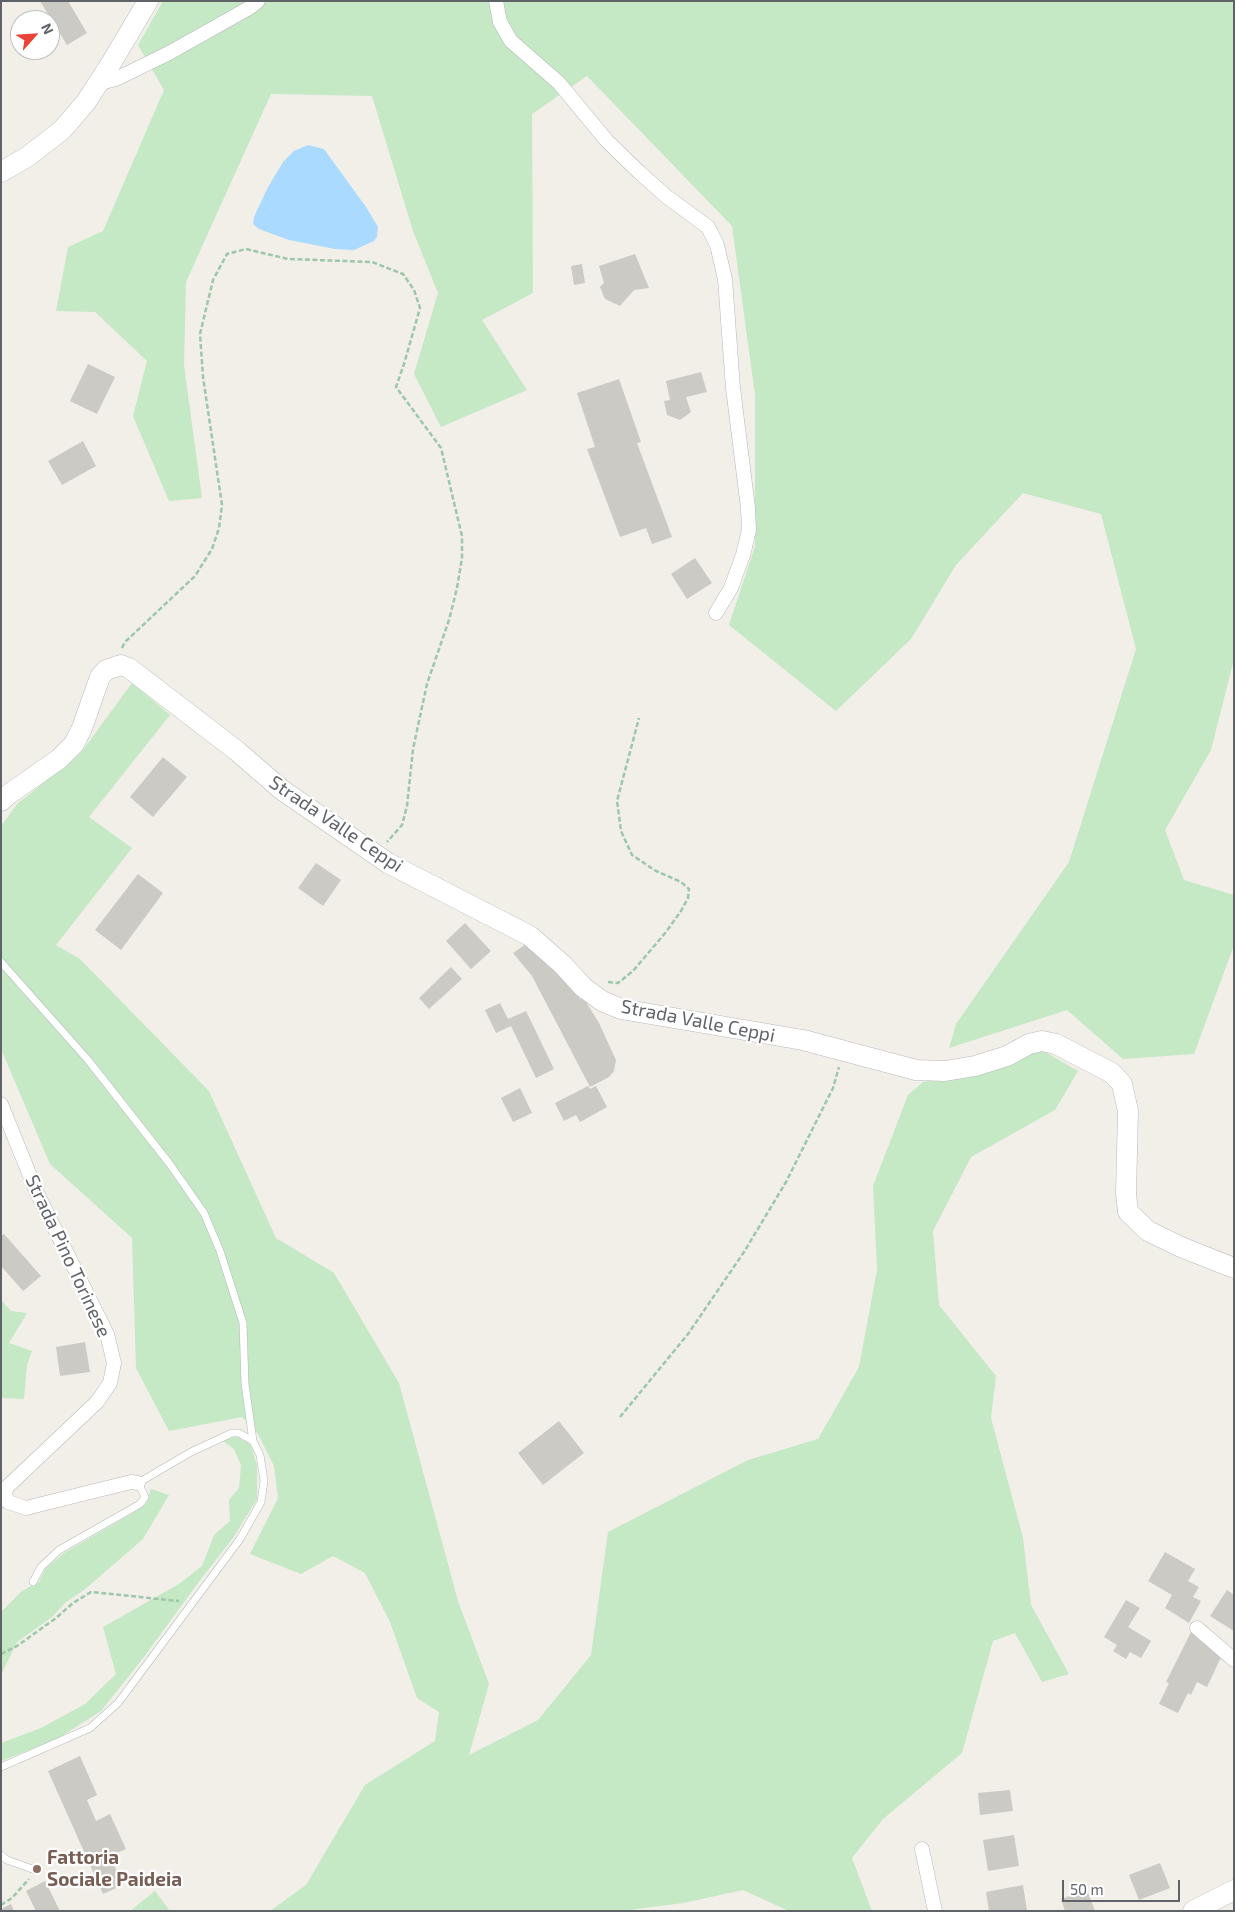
<!DOCTYPE html>
<html>
<head>
<meta charset="utf-8">
<style>
  body { margin:0 }
  #map { position:relative; width:1235px; height:1912px; overflow:hidden; background:#f1efe8; font-family:"Exo 2",sans-serif }
  canvas { display:block }
  .frame { position:absolute; inset:0; border:2px solid #5f6368; pointer-events:none }
  .north { position:absolute; left:10px; top:10px; width:50px; height:50px; box-sizing:border-box; background:#fff; border:1px solid #bfc1c3; border-radius:50%; rotate:64deg; font-size:14px; font-weight:700; line-height:20px; text-align:center; color:#5f6368 }
  .north::after { content:''; display:block; margin:auto; width:18px; height:22px; background:#ea4335; clip-path:polygon(50% 0,100% 100%,50% 72%,0 100%) }
  .scale { position:absolute; left:1062px; top:1880px; width:118px; height:22px; box-sizing:border-box; border:2px solid #5f6368; border-top:0; padding-left:6px; font-size:15px; line-height:18px; white-space:nowrap; color:#5f6368; -webkit-text-stroke:4px #fff; paint-order:stroke }
</style>
</head>
<body>
<div id="map">
<canvas width="1235" height="1912"></canvas>
<div class="frame"></div>
<div class="north">N</div>
<div class="scale">50 m</div>
</div>
<script>
const c = document.querySelector('canvas').getContext('2d');
c.lineJoin = 'round';
function fillPath(path, color) { c.fillStyle = color; c.fill(path, 'evenodd'); }
const shape = rows => new Path2D(rows.map(r => 'M' + r).join(''));
function strokePath(path, color, width, dash) { c.strokeStyle = color; c.lineWidth = width; c.lineCap = dash ? 'butt' : 'round'; c.setLineDash(dash || []); c.stroke(path); }
function write(font, color, halo, rows, align = 'center') {
  c.font = font + ' "Exo 2",sans-serif'; c.lineWidth = 4.5; c.setLineDash([]); c.textBaseline = 'middle'; c.strokeStyle = halo; c.fillStyle = color; for (const [text, x, y, turn = 0] of rows) {
    c.save(); c.translate(x, y); c.rotate((+turn || 0) * Math.PI / 180); c.textAlign = isNaN(turn) ? turn : align; if (halo) c.strokeText(text, 0, 0); c.fillText(text, 0, 0); c.restore();
  }
}
fillPath(shape([
  [163,1,1234,1,1234,659,1211,750,1165,830,1184,880,1234,895,1234,945,1194,1054,1123,1059,1067,1010,949,1048,956,1024,1069,862,1136,649,1101,514,1023,493,956,565,911,639,836,711,729,625,755,546,755,395,732,226,587,76,532,114,533,293,482,320,527,390,441,427,414,374,438,293,413,231,372,96,271,94,186,282,184,365,202,498,169,501,133,416,147,361,95,312,56,311,68,247,103,231,164,90,138,45],
  [132,683,170,715,89,817,132,848,56,945,80,959,209,1091,276,1238,334,1273,399,1383,458,1601,489,1684,469,1755,538,1720,591,1655,608,1532,748,1460,818,1439,859,1367,877,1270,873,1186,908,1095,923,1082,991,1069,1040,1049,1078,1071,1055,1110,971,1157,933,1231,939,1305,996,1376,991,1418,1023,1538,1031,1605,1069,1674,1042,1682,1015,1633,993,1641,962,1753,883,1819,852,1858,872,1911,789,1911,743,1890,683,1903,621,1911,270,1911,306,1885,365,1785,435,1741,439,1712,417,1698,390,1622,365,1573,333,1556,301,1574,250,1554,278,1498,274,1466,258,1434,242,1417,169,1431,136,1368,132,1238,50,1164,1,1049,1,826,17,804,80,754],
  [1,1300,11,1311,27,1313,9,1343,32,1351,27,1365,24,1399,1,1398],
  [236,1436,251,1445,257,1466,257,1499,233,1538,198,1583,144,1657,101,1711,57,1739,1,1761,1,1743,41,1728,85,1704,116,1674,103,1627,179,1584,202,1566,214,1535,230,1521,229,1500,239,1488,241,1465,234,1449,223,1441],
  [151,1489,169,1495,143,1539,84,1590,66,1602,52,1617,17,1642,1,1675,1,1612,22,1591,39,1582,45,1569,64,1553,133,1513,146,1504],
  [155,1891,170,1911,130,1911]
]), '#c5e8c5');
fillPath(shape([
  [308,145,324,149,366,207,378,227,377,237,374,241,354,250,335,249,289,240,259,229,253,224,254,217,267,189,283,162,294,151]
]), '#aadaff');
fillPath(shape([
  [40,1,68,1,87,33,67,45],
  [635,254,649,288,634,290,620,306,605,299,600,287,604,283,599,266],
  [582,264,585,283,574,285,571,266],
  [88,364,115,377,97,414,70,401],
  [701,372,707,392,686,397,691,412,680,420,667,415,664,401,670,400,666,381],
  [619,379,641,442,637,443,672,537,652,544,646,528,620,537,587,449,595,447,577,393],
  [83,441,96,466,62,485,48,461],
  [695,558,712,583,687,599,671,574],
  [163,757,187,777,153,817,130,797],
  [316,863,341,880,323,906,298,888],
  [138,874,163,893,121,950,95,930],
  [465,923,491,951,471,969,446,941],
  [529,942,549,967,561,968,580,999,583,997,599,1023,616,1060,614,1071,609,1077,590,1087,532,976,513,953],
  [451,967,462,979,429,1009,419,998],
  [500,1003,508,1019,526,1011,554,1069,536,1078,511,1026,496,1033,485,1010],
  [588,1086,590,1089,596,1086,607,1107,580,1122,576,1115,564,1121,555,1103],
  [520,1088,532,1113,513,1122,501,1098],
  [4,1234,41,1276,23,1291,1,1266,1,1236],
  [85,1342,90,1372,60,1376,56,1347],
  [559,1421,584,1453,543,1485,518,1453],
  [1165,1552,1195,1569,1188,1581,1199,1587,1193,1597,1201,1601,1189,1623,1165,1608,1172,1595,1148,1581],
  [1227,1590,1234,1595,1234,1631,1210,1616],
  [1126,1600,1140,1608,1128,1627,1151,1641,1141,1658,1130,1652,1126,1659,1113,1651,1117,1645,1104,1637],
  [1191,1632,1222,1655,1207,1687,1197,1682,1191,1695,1188,1693,1178,1713,1159,1704,1169,1683,1166,1682],
  [80,1756,97,1795,87,1800,96,1821,110,1814,126,1849,110,1856,123,1885,103,1894,48,1771],
  [1010,1790,1013,1811,980,1815,978,1793],
  [1014,1835,1019,1866,988,1871,983,1840],
  [1160,1863,1170,1888,1139,1900,1129,1875],
  [45,1881,60,1911,36,1911,26,1891],
  [1023,1885,1027,1910,989,1911,986,1892],
  [1087,1890,1095,1911,1065,1911,1061,1899],
  [11,1904,14,1911,1,1911,1,1909]
]), '#cccac5');
const lane = shape([
  [1,962,88,1060,169,1163,204,1213,220,1251,243,1323,245,1384,253,1441],
  [1,1767,90,1728,118,1703,240,1539,261,1502,264,1481,260,1455,253,1441,239,1433,232,1433,191,1452,138,1483,145,1497,140,1504,59,1550,41,1567,33,1582],
  [1,1855,7,1860,35,1870]
]);
const street = shape([
  [496,1,500,22,511,41,559,83,607,141,639,172,667,197,708,227,717,245,725,279,733,388,748,508,749,530,743,555,731,588,716,613],
  [96,84,116,79,169,53,249,8,258,1],
  [1,1104,37,1193,107,1334,114,1363,110,1383,97,1402,6,1488,5,1495,8,1502,26,1508,131,1482,138,1483],
  [1197,1628,1234,1660],
  [922,1849,935,1911]
]);
const secondary = shape([
  [1,172,27,157,62,130,86,102,110,65,148,1],
  [1,801,9,794,59,759,74,744,82,728,100,677,106,670,121,665,129,668,237,751,282,790,388,863,530,936,563,965,583,987,602,1001,621,1009,803,1040,916,1070,945,1071,975,1066,1007,1056,1029,1044,1042,1041,1056,1044,1112,1073,1122,1084,1128,1111,1126,1194,1128,1212,1148,1231,1181,1247,1234,1268],
  [1193,1911,1234,1890]
]);
strokePath(lane, '#b5b8bc', 8);
strokePath(street, '#b5b8bc', 15);
strokePath(secondary, '#b6babf', 21);
strokePath(shape([
  [122,648,125,642,195,576,212,549,219,528,222,505,203,377,200,334,213,280,227,254,246,249,288,259,372,262,403,274,414,290,420,308,404,364,396,387,441,448,462,536,462,558,457,588,449,620,427,684,413,749,407,806,402,825,387,842],
  [608,982,618,983,633,971,666,932,681,911,688,898,689,889,681,882,656,871,632,855,621,831,617,801,639,718],
  [620,1417,688,1334,744,1252,786,1182,833,1088,839,1067],
  [1,1654,17,1646,56,1618,73,1603,91,1592,179,1601],
  [1,1905,12,1898,29,1879]
]), '#9cc7a9', 2.5, [5, 2.5]);
strokePath(lane, '#fff', 7);
strokePath(street, '#fff', 14);
strokePath(secondary, '#fff', 20);
for (const [x, y, r, color] of [
  [37,1869,5,"#8d6e63"]
]) { const dot = new Path2D(); dot.arc(x, y, r, 0, 2 * Math.PI); c.fillStyle = color; c.fill(dot); strokePath(dot, '#fff', 2); }
write('19px', '#5f6368', '#fff', [
  ["Strada Valle Ceppi",336,824,34],
  ["Strada Valle Ceppi",698,1021,11],
  ["Strada Pino Torinese",68,1256,65]
]);
write('bold 19px', '#785e54', '#fff', [
  ["Fattoria",47,1858],
  ["Sociale Paideia",47,1880]
], 'left');
</script>
</body>
</html>
